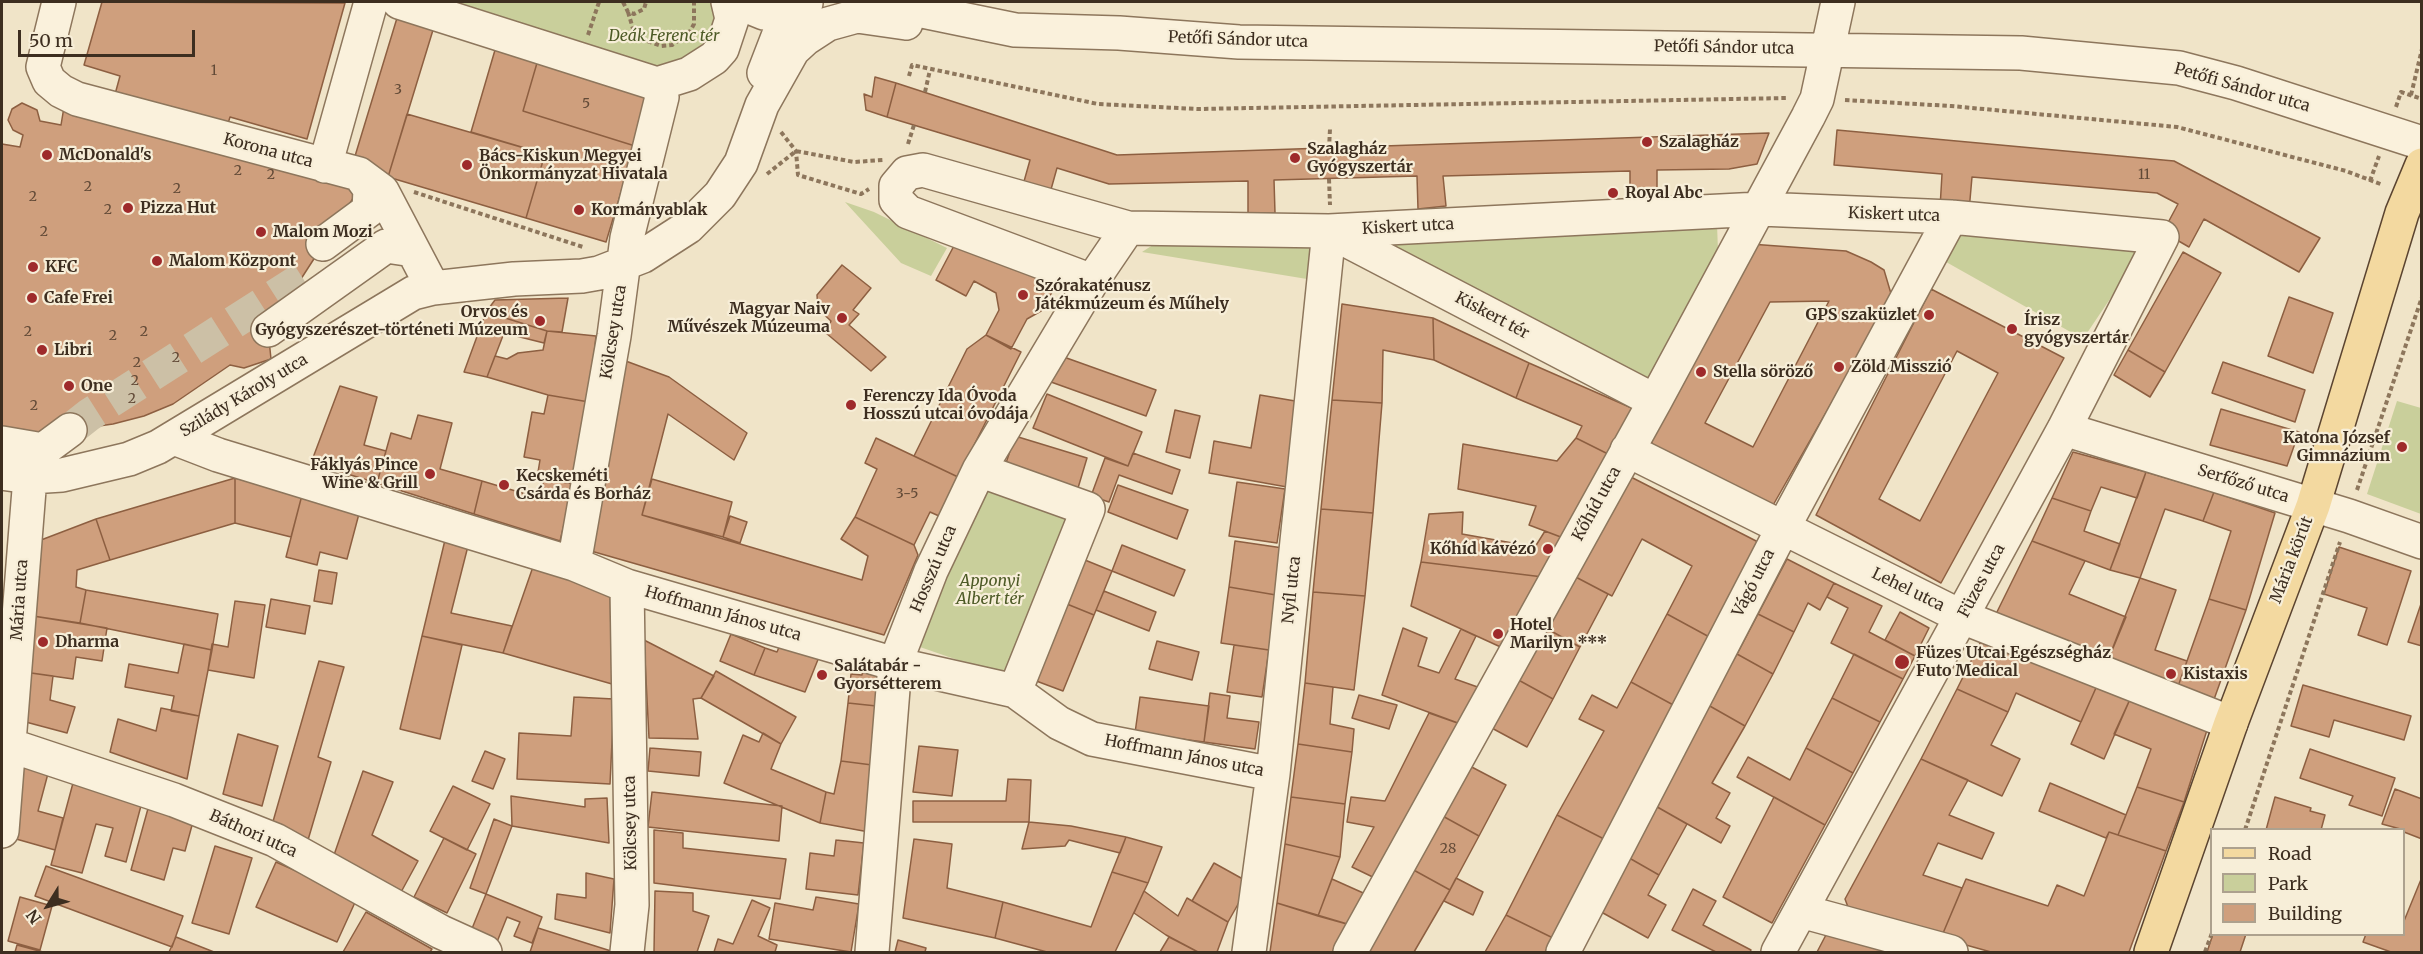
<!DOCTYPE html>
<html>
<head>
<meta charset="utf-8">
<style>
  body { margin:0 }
  #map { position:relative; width:2423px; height:954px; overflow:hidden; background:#f0e4c8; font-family:Merriweather,serif }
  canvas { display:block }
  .frame { position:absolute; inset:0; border:3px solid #3d2e20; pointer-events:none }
  .legend { position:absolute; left:2210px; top:828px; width:195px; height:108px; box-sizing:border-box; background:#f7eed8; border:2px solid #ada18e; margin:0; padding:8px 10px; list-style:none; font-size:18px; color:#3d2e20 }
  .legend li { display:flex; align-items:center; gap:12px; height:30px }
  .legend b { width:30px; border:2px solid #ada18e }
  .north { position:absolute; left:18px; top:876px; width:60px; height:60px; -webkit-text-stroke:4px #f7eed8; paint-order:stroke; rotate:233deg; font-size:16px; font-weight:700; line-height:24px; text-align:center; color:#3d2e20 }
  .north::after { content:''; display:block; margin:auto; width:21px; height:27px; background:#3d2e20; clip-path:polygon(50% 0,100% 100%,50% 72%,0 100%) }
  .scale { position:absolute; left:18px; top:30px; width:177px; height:27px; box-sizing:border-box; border:3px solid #3d2e20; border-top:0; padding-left:8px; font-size:18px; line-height:21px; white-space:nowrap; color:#3d2e20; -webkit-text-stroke:4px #f7eed8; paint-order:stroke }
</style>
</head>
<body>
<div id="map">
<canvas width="2423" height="954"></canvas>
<div class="frame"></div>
<ul class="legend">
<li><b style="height:8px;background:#f3d9a0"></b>Road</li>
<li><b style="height:16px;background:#c9cf9b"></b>Park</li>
<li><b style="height:16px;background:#cf9f7d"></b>Building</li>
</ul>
<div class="north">N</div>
<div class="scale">50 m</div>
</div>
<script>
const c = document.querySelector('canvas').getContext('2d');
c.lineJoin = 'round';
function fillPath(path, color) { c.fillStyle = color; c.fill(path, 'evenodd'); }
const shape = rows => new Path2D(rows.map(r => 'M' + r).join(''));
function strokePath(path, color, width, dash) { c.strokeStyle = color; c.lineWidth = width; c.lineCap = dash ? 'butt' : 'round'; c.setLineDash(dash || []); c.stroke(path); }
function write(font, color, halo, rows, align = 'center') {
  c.font = font + ' Merriweather,serif'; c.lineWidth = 4.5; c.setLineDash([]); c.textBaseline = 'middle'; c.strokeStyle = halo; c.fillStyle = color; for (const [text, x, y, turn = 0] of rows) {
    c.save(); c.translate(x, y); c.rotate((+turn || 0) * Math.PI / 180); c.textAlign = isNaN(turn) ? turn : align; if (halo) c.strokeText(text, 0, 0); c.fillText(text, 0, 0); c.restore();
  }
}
fillPath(shape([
  [433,2,710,2,720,13,705,50,672,73],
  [845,202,874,212,947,248,931,276,901,263],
  [1717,224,1718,251,1645,387,1365,238],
  [1956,228,2147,244,2083,339,1939,258],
  [1156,243,1312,246,1307,279,1142,252],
  [2397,401,2421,408,2421,514,2367,494],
  [984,482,1072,520,1010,678,917,646]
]), '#c9cf9b');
const building = shape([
  [102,2,345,3,307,139,230,117,226,130,114,98,120,76,84,65,102,2],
  [397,18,433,30,388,177,352,166,397,18],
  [495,50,537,63,523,111,635,146,606,242,526,218,545,154,471,132,495,50],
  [537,63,649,98,635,146,523,111,537,63],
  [875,77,896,83,887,117,866,110,864,94,872,97,875,77],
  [896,83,1117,155,1769,133,1757,164,1729,169,1657,170,1657,200,1630,201,1630,171,1443,176,1446,206,1418,209,1417,176,1274,180,1275,213,1248,214,1248,181,1109,184,1057,168,1050,193,1023,185,1030,160,887,117,896,83],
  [22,103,37,110,40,121,61,125,64,107,361,186,268,330,271,359,244,368,230,365,173,404,144,416,113,424,70,430,47,441,2,433,2,144,20,147,23,135,13,130,8,120,12,109,22,103],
  [407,114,545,154,526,218,388,177,407,114],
  [1837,130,2174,161,2320,238,2299,272,2204,219,2189,247,2163,232,2178,204,2157,193,1972,177,1969,211,1940,208,1942,174,1834,165,1837,130],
  [957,240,1012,269,1025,262,1046,273,1052,292,1041,311,1027,319,1011,349,986,335,999,310,996,293,974,281,966,296,936,280,957,240],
  [1750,244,1846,251,1871,262,1884,270,1892,297,1772,507,1653,447,1649,432,1750,244],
  [1829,301,1753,447,1705,423,1770,302,1829,301],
  [2183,252,2221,273,2165,372,2128,350,2183,252],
  [842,265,871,288,853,310,859,314,849,325,886,357,871,371,826,333,831,321,818,309,817,295,842,265],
  [1931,289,2064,358,1941,583,1816,515,1931,289],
  [1957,351,1998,373,1920,521,1879,499,1957,351],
  [2289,297,2333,313,2313,373,2268,356,2289,297],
  [568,298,562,332,547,331,486,312,495,300,568,298],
  [1342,304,1433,318,1434,360,1383,350,1382,403,1332,400,1342,304],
  [486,312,547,331,544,343,504,333,487,377,464,372,486,312],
  [1433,318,1529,363,1516,398,1434,360,1433,318],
  [547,331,596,336,589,402,548,395,487,377,495,356,507,359,518,353,543,350,547,331],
  [986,335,1021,352,958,477,914,456,967,349,986,335],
  [2128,350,2165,372,2150,397,2114,375,2128,350],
  [1061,356,1156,390,1146,416,1051,382,1061,356],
  [623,360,669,377,747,433,734,460,668,414,642,515,862,580,868,556,841,539,855,517,914,545,918,555,884,635,591,551,623,360],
  [2223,362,2305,390,2295,422,2212,393,2223,362],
  [1529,363,1634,409,1614,457,1576,438,1582,426,1516,398,1529,363],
  [340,386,377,397,364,445,386,451,377,483,311,463,340,386],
  [1047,394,1142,432,1128,466,1033,428,1047,394],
  [548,395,589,402,574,484,537,478,540,460,524,457,532,412,544,414,548,395],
  [1260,395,1301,402,1287,487,1209,473,1214,441,1251,448,1260,395],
  [1332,400,1382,403,1373,513,1321,509,1332,400],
  [2221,409,2299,432,2287,466,2210,445,2221,409],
  [1175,410,1200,416,1190,458,1166,452,1175,410],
  [418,415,452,423,440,469,482,481,474,514,377,483,391,433,411,439,418,415],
  [1015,436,1087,458,1078,488,1005,466,1015,436],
  [876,438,958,477,939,516,930,512,914,545,855,517,877,469,865,463,876,438],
  [1576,438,1614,457,1566,539,1529,525,1536,506,1458,489,1463,444,1557,461,1576,438],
  [2073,452,2146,472,2137,498,2101,487,2091,511,2052,498,2073,452],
  [1133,453,1180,470,1172,494,1119,475,1109,502,1091,496,1105,458,1128,466,1133,453],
  [2146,472,2214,492,2203,521,2165,509,2140,578,2110,570,2146,472],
  [1625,474,1762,544,1713,639,1667,614,1692,566,1642,539,1612,596,1570,574,1625,474],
  [235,478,302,495,291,537,235,523,235,478],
  [235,478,235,523,110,560,96,519,235,478],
  [544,479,574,484,560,541,474,514,482,481,539,498,544,479],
  [652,479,732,502,723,537,642,515,652,479],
  [1237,482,1285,489,1277,543,1229,536,1237,482],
  [1118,485,1188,510,1177,539,1108,512,1118,485],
  [2214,492,2275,513,2246,610,2209,599,2231,531,2203,521,2214,492],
  [302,495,360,510,347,559,320,552,317,565,286,557,302,495],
  [2052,498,2091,511,2084,531,2120,544,2110,570,2032,541,2052,498],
  [1321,509,1373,513,1365,596,1313,592,1321,509],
  [1463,512,1462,534,1535,547,1545,531,1566,539,1543,577,1421,562,1429,514,1463,512],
  [730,516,747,522,740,543,723,537,730,516],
  [96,519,110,560,77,570,76,587,86,590,80,623,33,616,41,540,96,519],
  [445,540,468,546,451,613,512,626,503,653,422,636,445,540],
  [1235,541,1283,548,1276,595,1229,587,1235,541],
  [2032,541,2085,561,2069,594,2126,617,2106,665,1993,620,2032,541],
  [1122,545,1185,570,1174,596,1112,571,1122,545],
  [2339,547,2411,571,2387,645,2358,635,2367,608,2324,594,2339,547],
  [1080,558,1112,571,1094,615,1062,602,1080,558],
  [1787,559,1834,583,1820,610,1808,603,1794,632,1758,614,1787,559],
  [535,561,610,587,612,684,503,653,535,561],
  [1421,562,1543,577,1505,649,1411,606,1421,562],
  [319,570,337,573,332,604,314,601,319,570],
  [1570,574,1608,594,1580,647,1542,626,1570,574],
  [2140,578,2176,590,2155,650,2187,661,2176,692,2106,665,2140,578],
  [1834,583,1882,606,1869,632,1915,656,1903,679,1831,643,1848,608,1827,597,1834,583],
  [1229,587,1276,595,1269,650,1221,643,1229,587],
  [86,590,218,614,212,650,80,623,86,590],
  [1104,591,1156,612,1149,631,1096,610,1104,591],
  [1313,592,1365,596,1354,690,1305,683,1313,592],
  [271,599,310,606,305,634,266,627,271,599],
  [2209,599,2246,610,2212,705,2176,692,2209,599],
  [235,601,265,605,254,678,208,670,212,644,228,647,235,601],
  [2422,601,2422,646,2408,642,2422,601],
  [1062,602,1094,615,1063,691,1031,679,1062,602],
  [1900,612,1929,628,1915,656,1885,640,1900,612],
  [1667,614,1713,639,1677,707,1631,682,1667,614],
  [1758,614,1794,632,1773,674,1737,654,1758,614],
  [33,616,107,628,102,661,76,657,73,679,24,672,33,616],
  [1542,626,1580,647,1553,699,1513,677,1542,626],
  [1403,628,1427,638,1418,666,1439,673,1461,629,1476,636,1455,679,1486,690,1466,726,1382,695,1403,628],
  [731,634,765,648,754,675,720,661,731,634],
  [1984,635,2099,681,2081,722,2016,693,2008,712,1957,689,1984,635],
  [422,636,462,645,440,739,400,729,422,636],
  [644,640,714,676,701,698,693,699,698,739,649,738,644,640],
  [782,640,821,652,805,692,754,675,765,648,777,652,782,640],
  [1157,641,1199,652,1192,680,1149,669,1157,641],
  [184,644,212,650,199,716,171,711,174,696,125,687,129,664,178,673,184,644],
  [1234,645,1269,650,1262,697,1227,692,1234,645],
  [1737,654,1773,674,1745,726,1708,705,1737,654],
  [1854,654,1903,679,1880,722,1832,698,1854,654],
  [319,661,344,667,318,757,331,762,308,840,272,825,319,661],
  [863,667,890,670,886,707,848,703,851,674,862,675,863,667],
  [716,671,796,717,781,744,701,698,716,671],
  [24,672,53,676,50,700,75,707,67,733,22,721,24,672],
  [1513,677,1553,699,1527,747,1488,726,1513,677],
  [2099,681,2131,697,2104,759,2071,744,2099,681],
  [1631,682,1677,707,1604,839,1557,815,1604,731,1579,719,1592,695,1617,708,1631,682],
  [1305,683,1333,687,1330,724,1354,729,1352,752,1298,744,1305,683],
  [2303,685,2411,716,2404,740,2334,720,2329,737,2291,726,2303,685],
  [1957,689,2008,712,1991,745,2020,759,2002,796,1921,759,1957,689],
  [1210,693,1230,696,1227,718,1259,722,1255,749,1204,742,1210,693],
  [1359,695,1397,705,1389,729,1352,718,1359,695],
  [574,697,614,699,610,784,517,779,519,733,571,736,574,697],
  [1140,697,1209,706,1204,742,1135,733,1140,697],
  [2131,697,2208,727,2184,802,2137,787,2151,749,2114,734,2131,697],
  [1832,698,1880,722,1853,773,1806,748,1832,698],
  [848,703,886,707,880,766,841,761,848,703],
  [1708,705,1745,726,1712,783,1730,793,1716,818,1730,826,1721,843,1652,804,1708,705],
  [161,708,199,716,187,779,110,752,118,719,156,731,161,708],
  [1429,713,1466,726,1381,881,1352,867,1374,827,1347,822,1351,797,1385,801,1429,713],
  [763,733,781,744,771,769,826,792,820,823,724,783,743,735,759,742,763,733],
  [238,734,278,746,262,806,223,794,238,734],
  [1298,744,1352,752,1345,804,1291,797,1298,744],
  [919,746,958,750,952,796,913,792,919,746],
  [650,748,701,752,699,776,648,771,650,748],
  [1806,748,1853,773,1825,825,1737,777,1748,757,1790,780,1806,748],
  [2310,749,2395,778,2382,816,2349,805,2353,796,2300,778,2310,749],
  [485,751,505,759,493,789,472,781,485,751],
  [23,759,50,766,38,811,63,818,55,850,2,835,23,759],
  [1921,759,1968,780,1949,815,1994,833,1982,859,1938,843,1923,875,1962,888,1941,938,1852,918,1845,899,1921,759],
  [841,761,880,766,869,832,820,823,826,792,834,794,841,761],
  [1466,764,1506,785,1479,836,1439,814,1466,764],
  [363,771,393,782,372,835,418,861,400,894,334,855,363,771],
  [1008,779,1031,780,1029,822,913,822,913,801,1006,801,1008,779],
  [73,783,142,802,126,862,105,856,113,828,96,824,82,873,51,865,73,783],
  [2050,783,2126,815,2118,835,2109,832,2106,838,2039,811,2050,783],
  [453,786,490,804,467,850,430,831,453,786],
  [2137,787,2184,802,2166,851,2118,835,2137,787],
  [2395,789,2422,799,2422,839,2404,832,2404,830,2382,824,2395,789],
  [652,792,782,806,779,841,648,827,652,792],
  [511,796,585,807,585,799,607,798,609,843,512,826,511,796],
  [1291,797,1345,804,1340,857,1285,844,1291,797],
  [1774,797,1825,825,1772,923,1723,897,1774,797],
  [2275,797,2311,808,2310,811,2325,815,2321,830,2266,830,2275,797],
  [1652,804,1687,824,1659,875,1624,855,1652,804],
  [149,805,194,818,185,851,173,848,164,880,131,870,149,805],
  [1439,814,1479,836,1450,890,1410,868,1439,814],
  [1557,815,1604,839,1553,938,1506,915,1557,815],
  [494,819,512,826,486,894,470,888,494,819],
  [1029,822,1071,826,1126,837,1120,853,1069,840,1065,846,1022,849,1029,822],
  [654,830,683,833,683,848,786,859,780,899,654,883,654,830],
  [2109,832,2166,851,2129,952,1991,952,1941,938,1966,879,2048,906,2057,885,2084,896,2109,832],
  [1126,837,1162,847,1148,883,1112,872,1126,837],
  [444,838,476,854,447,913,414,897,444,838],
  [914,839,952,844,947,888,1003,902,995,938,903,918,914,839],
  [836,840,864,843,858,895,806,889,810,853,834,856,836,840],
  [1285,844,1340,857,1318,916,1277,903,1285,844],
  [215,846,252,858,229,934,192,923,215,846],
  [1624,855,1659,875,1648,895,1666,905,1648,938,1594,908,1624,855],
  [276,862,357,898,337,942,256,907,276,862],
  [1214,863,1250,883,1228,922,1192,901,1214,863],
  [46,866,183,916,172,947,35,896,46,866],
  [1410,868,1450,890,1414,952,1363,952,1410,868],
  [1112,872,1148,883,1115,952,1047,952,995,938,1003,902,1091,927,1112,872],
  [586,873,614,879,610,933,555,919,557,894,586,898,586,873],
  [2422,877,2422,952,2391,952,2363,942,2366,934,2404,934,2404,921,2422,877],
  [1456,878,1483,892,1473,915,1444,901,1456,878],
  [1332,879,1370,896,1354,926,1318,916,1332,879],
  [1693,889,1716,901,1703,925,1751,950,1750,952,1716,952,1672,930,1693,889],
  [655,891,693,893,693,911,709,916,697,952,654,952,655,891],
  [1144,891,1178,916,1187,898,1228,922,1217,952,1198,952,1166,935,1134,913,1144,891],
  [486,894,542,917,532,943,514,936,520,922,507,917,497,942,471,931,486,894],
  [20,897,52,906,40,950,8,941,20,897],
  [816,897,859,904,851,952,769,939,775,903,813,910,816,897],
  [752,900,770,908,758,936,777,945,775,952,714,952,718,939,733,944,752,900],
  [1277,903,1354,926,1338,952,1270,952,1277,903],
  [366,912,432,949,430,952,343,952,366,912],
  [1506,915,1553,938,1545,952,1485,952,1506,915],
  [538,928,611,951,611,952,530,952,538,928],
  [1828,931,1910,952,1817,952,1828,931],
  [2213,934,2246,934,2240,952,2207,952,2213,934],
  [176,937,214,952,169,952,176,937],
  [1169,937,1198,952,1160,952,1169,937],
  [898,940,926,948,925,952,895,952,898,940],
  [17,945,43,952,15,952,17,945]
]);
fillPath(building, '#cf9f7d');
strokePath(building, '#8d5f41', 1.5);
strokePath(shape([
  [70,430,89,415,303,278]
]), '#ccc0a6', 33, [33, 16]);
const minor = shape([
  [59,2,43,67,49,81,61,91,77,99,359,174,382,191,433,288],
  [399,2,657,84,689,74,714,58,722,49,732,19,728,2],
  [737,2,764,13,794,10,806,3],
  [879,2,1015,30,1119,33,1239,42,2021,53,2179,68,2236,83,2422,143],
  [764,73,786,16,794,10],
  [325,166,371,2],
  [1331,232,1655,401],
  [323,244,369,210,370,189,359,174],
  [1092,281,908,212,896,200,896,186,907,173,923,170,1128,228,1329,231,1760,209,1951,217,2162,237,2064,429,1778,952],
  [268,330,386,246,413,250],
  [2064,429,2349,516,2422,542],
  [174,438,218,455,574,564,627,586,895,664,1015,691,1059,723,1092,739,1273,774],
  [2,443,43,450,70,430],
  [1627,450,1962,617,2231,723],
  [979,470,1088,509,1015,691],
  [2,473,30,477,62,475,129,459,158,447,413,293,433,288,514,279,582,276,599,273,643,256,688,227,720,195,741,163,762,105,793,50,805,39,828,24,857,16,906,23],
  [574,564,614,336,627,238,662,97,657,84],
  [627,586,632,905,627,952],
  [9,745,174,800,275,840,441,932,485,952],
  [2,831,30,477],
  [1801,911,1951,952],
  [872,952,895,664,931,571,979,470,1092,281,1128,228],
  [1249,952,1273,774,1329,231],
  [1350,952,1655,401,1808,117,1817,99,1838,2],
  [1563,952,1783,528,1951,217]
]);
const major = shape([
  [2151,952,2231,723,2313,506,2402,213,2422,165]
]);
strokePath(minor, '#8d765c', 36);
strokePath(major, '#5b4430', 36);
strokePath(shape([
  [623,2,628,12,634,14,644,9,646,2],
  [628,12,634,32,642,39,661,46,672,45,689,33,694,24,694,2],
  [588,35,599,2],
  [909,76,912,65,1098,104,1198,109,1787,98],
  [925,92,930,70],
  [2411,95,2422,49],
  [1845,100,1951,106,2177,127,2346,171,2383,185],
  [2396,107,2401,92,2422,99],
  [781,132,796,151,798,175,861,194,869,189],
  [908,144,914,125],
  [1329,149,1330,129],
  [767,174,796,151,854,162,883,160],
  [1329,179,1330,205],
  [2370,181,2379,156],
  [414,192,583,247],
  [2357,490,2422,297],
  [2245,830,2340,542],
  [2205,952,2212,933]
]), '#8d765c', 4, [4.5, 3]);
strokePath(minor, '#faf1dc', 33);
strokePath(major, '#f3d9a0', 33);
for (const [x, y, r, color] of [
  [1647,142,6,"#9e2a2b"],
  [47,155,6,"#9e2a2b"],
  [1295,158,6,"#9e2a2b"],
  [467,165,6,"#9e2a2b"],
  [1613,193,6,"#9e2a2b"],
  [128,208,6,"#9e2a2b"],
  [579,210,6,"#9e2a2b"],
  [261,232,6,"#9e2a2b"],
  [157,261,6,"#9e2a2b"],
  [33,267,6,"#9e2a2b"],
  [1023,295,6,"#9e2a2b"],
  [32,298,6,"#9e2a2b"],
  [1929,315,6,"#9e2a2b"],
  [842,318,6,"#9e2a2b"],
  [540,321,6,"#9e2a2b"],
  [2012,329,6,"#9e2a2b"],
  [42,350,6,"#9e2a2b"],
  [1839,367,6,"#9e2a2b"],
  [1701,372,6,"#9e2a2b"],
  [69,386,6,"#9e2a2b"],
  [851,405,6,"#9e2a2b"],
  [2402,447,6,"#9e2a2b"],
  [430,474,6,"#9e2a2b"],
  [504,485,6,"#9e2a2b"],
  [1548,549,6,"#9e2a2b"],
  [1498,634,6,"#9e2a2b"],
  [43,642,6,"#9e2a2b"],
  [1902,662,8,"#9e2a2b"],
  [2171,674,6,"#9e2a2b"],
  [822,675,6,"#9e2a2b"]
]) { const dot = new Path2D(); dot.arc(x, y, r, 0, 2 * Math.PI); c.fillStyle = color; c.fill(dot); strokePath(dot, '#f7eed8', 2); }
write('14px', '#624a37', null, [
  ["1",214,71],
  ["3",398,90],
  ["5",586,104],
  ["2",238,171],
  ["2",271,175],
  ["11",2144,175],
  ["2",88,187],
  ["2",177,189],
  ["2",33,197],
  ["2",108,210],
  ["2",44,232],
  ["2",28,332],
  ["2",144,332],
  ["2",113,336],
  ["2",176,358],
  ["2",137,363],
  ["2",135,381],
  ["2",132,399],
  ["2",34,406],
  ["3-5",907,494],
  ["28",1448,849]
]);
write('italic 16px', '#4d5a26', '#f7eed8', [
  ["Deák Ferenc tér",664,36],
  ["Apponyi",990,581],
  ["Albert tér",990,599]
]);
write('16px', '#3d2e20', '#f7eed8', [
  ["Petőfi Sándor utca",1238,40,2],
  ["Petőfi Sándor utca",1724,48,1],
  ["Petőfi Sándor utca",2242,88,16],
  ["Korona utca",268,151,15],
  ["Kiskert utca",1894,215,2],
  ["Kiskert utca",1408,227,-3],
  ["Kiskert tér",1492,316,28],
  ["Kölcsey utca",614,332,-81],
  ["Szilády Károly utca",244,396,-31],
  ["Serfőző utca",2243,484,17],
  ["Kőhíd utca",1597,504,-61],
  ["Mária körút",2292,560,-69],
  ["Hosszú utca",934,569,-67],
  ["Füzes utca",1982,581,-62],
  ["Vágó utca",1754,583,-63],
  ["Nyíl utca",1292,590,-84],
  ["Lehel utca",1908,590,26],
  ["Mária utca",20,600,-86],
  ["Hoffmann János utca",723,614,16],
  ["Hoffmann János utca",1184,756,11],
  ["Kölcsey utca",631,823,-91],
  ["Báthori utca",253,834,24]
]);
write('bold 16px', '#3d2e20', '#f7eed8', [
  ["Szalagház",1659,142],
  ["Szalagház",1307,149],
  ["Gyógyszertár",1307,167],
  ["McDonald's",59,155],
  ["Bács-Kiskun Megyei",479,156],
  ["Önkormányzat Hivatala",479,174],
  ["Royal Abc",1625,193],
  ["Pizza Hut",140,208],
  ["Kormányablak",591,210],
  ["Malom Mozi",273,232],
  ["Malom Központ",169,261],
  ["KFC",45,267],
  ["Szórakaténusz",1035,286],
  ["Játékmúzeum és Műhely",1035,304],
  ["Cafe Frei",44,298],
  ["Magyar Naiv",830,309,"right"],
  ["Művészek Múzeuma",830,327,"right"],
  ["Orvos és",528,312,"right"],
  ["Gyógyszerészet-történeti Múzeum",528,330,"right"],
  ["GPS szaküzlet",1917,315,"right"],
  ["Írisz",2024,320],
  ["gyógyszertár",2024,338],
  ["Libri",54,350],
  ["Zöld Misszió",1851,367],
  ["Stella söröző",1713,372],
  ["One",81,386],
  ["Ferenczy Ida Óvoda",863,396],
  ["Hosszú utcai óvodája",863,414],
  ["Katona József",2390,438,"right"],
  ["Gimnázium",2390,456,"right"],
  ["Fáklyás Pince",418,465,"right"],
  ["Wine & Grill",418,483,"right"],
  ["Kecskeméti",516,476],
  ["Csárda és Borház",516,494],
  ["Kőhíd kávézó",1536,549,"right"],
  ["Hotel",1510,625],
  ["Marilyn ***",1510,643],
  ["Dharma",55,642],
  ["Füzes Utcai Egészségház",1916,653],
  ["Futo Medical",1916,671],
  ["Salátabár -",834,666],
  ["Gyorsétterem",834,684],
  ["Kistaxis",2183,674]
], 'left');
</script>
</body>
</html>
